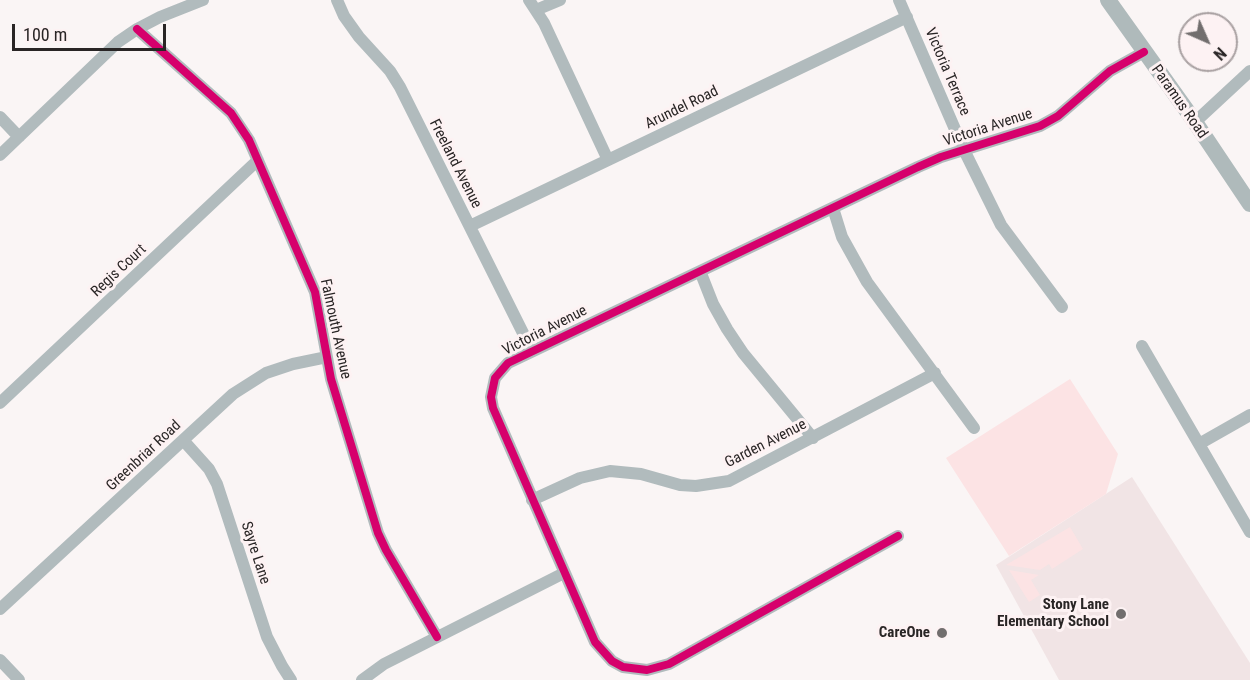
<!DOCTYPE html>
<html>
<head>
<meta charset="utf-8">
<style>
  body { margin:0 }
  #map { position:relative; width:1250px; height:680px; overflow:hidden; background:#faf5f5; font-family:"Roboto Condensed",sans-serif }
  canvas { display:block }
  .north { position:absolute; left:1178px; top:12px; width:60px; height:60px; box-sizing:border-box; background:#fdf2f3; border:2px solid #a8a0a1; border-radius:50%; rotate:135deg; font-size:16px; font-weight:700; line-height:24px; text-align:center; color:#292525 }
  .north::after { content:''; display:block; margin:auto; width:21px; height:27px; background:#726e6e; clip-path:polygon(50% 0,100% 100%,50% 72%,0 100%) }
  .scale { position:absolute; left:12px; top:24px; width:154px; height:27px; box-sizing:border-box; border:3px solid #292525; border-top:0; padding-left:8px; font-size:18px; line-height:21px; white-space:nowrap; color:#292525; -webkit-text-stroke:4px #fdf2f3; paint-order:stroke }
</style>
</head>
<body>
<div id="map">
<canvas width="1250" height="680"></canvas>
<div class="north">N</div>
<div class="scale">100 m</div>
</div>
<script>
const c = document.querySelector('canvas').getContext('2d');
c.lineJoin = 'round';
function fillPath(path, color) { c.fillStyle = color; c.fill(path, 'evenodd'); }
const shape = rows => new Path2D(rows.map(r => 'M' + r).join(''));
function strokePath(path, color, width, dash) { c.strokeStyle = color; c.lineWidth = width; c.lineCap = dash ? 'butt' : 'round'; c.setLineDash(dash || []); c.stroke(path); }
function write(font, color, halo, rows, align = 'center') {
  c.font = font + ' "Roboto Condensed",sans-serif'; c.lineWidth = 6; c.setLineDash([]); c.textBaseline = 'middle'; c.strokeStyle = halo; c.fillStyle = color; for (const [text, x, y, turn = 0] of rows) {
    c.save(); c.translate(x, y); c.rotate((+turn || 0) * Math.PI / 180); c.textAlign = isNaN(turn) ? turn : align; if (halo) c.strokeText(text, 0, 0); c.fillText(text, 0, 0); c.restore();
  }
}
fillPath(shape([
  [1132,477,1250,663,1250,680,1059,680,996,565]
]), '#f1e4e5');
fillPath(shape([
  [1070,379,1118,454,1106,494,1009,556,946,458],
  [1070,527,1083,549,1052,569,1049,564,1040,570,1006,565],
  [1009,570,1039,575,1031,580,1040,595,1029,602]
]), '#fce3e4');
strokePath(shape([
  [337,0,344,16,359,37,390,71,400,87,532,351],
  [529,0,544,23,608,160],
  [899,0,964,150,1001,225,1062,307],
  [536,10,560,0],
  [137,29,231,113,249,140,315,292,331,379,378,533,386,550,437,637],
  [0,117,19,137],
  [1195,122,1250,71],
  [0,155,118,42,137,29,160,17,203,0],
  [833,208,842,237,867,282,974,428],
  [470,226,907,17],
  [700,271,713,304,727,329,743,353,813,438],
  [1142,346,1250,532],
  [0,403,258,160],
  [183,440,209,469,217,484,267,637,282,666,291,680],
  [1199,444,1250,415],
  [532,500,580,478,610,471,641,474,680,485,696,486,729,481,935,373],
  [898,536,669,664,647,670,623,667,612,661,595,642,493,408,491,397,495,378,508,363,918,167,941,157,1040,126,1058,116,1110,71,1144,52],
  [0,609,233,394,266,373,293,364,327,357],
  [0,660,19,680],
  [362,680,384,664,564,573]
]), '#b1bbbd', 12);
strokePath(shape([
  [1108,0,1195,122,1250,204]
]), '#afbabb', 16);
strokePath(shape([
  [137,29,231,113,249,140,315,292,331,379,378,533,386,550,437,637],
  [898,536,669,664,647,670,623,667,612,661,595,642,493,408,491,397,495,378,508,363,918,167,941,157,1040,126,1058,116,1110,71,1144,52]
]), '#d6006c', 8);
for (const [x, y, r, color] of [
  [1121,614,6,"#726e6e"],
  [942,633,6,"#726e6e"]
]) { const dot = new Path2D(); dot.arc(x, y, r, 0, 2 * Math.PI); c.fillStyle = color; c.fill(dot); strokePath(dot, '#fdf2f3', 2); }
write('15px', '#292525', '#fdf2f3', [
  ["Victoria Terrace",947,72,67],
  ["Paramus Road",1179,102,55],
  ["Arundel Road",682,108,-26],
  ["Victoria Avenue",988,128,-18],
  ["Freeland Avenue",455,164,63],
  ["Regis Court",119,271,-43],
  ["Falmouth Avenue",335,329,78],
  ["Victoria Avenue",545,331,-27],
  ["Garden Avenue",766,444,-27],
  ["Greenbriar Road",144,456,-43],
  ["Sayre Lane",255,553,72]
]);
write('bold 15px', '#292525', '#fdf2f3', [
  ["Stony Lane",1109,605],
  ["Elementary School",1109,622],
  ["CareOne",930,633]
], 'right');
</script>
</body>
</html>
